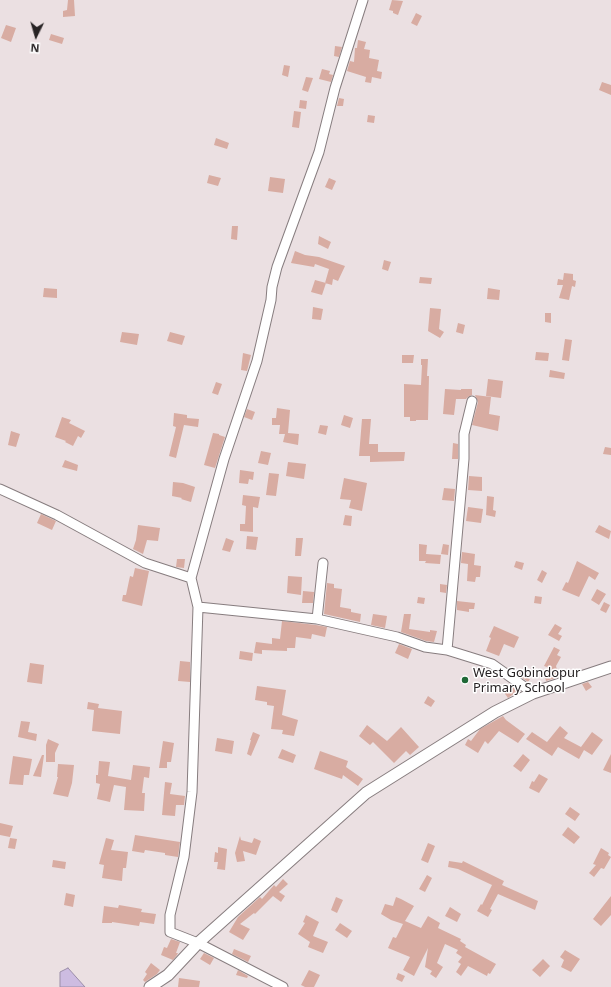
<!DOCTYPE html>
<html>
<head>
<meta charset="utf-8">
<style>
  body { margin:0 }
  #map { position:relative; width:611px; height:987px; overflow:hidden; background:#ebe0e2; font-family:"Noto Sans",sans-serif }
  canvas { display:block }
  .north { position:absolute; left:16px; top:16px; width:40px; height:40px; -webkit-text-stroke:3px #fff; paint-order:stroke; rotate:185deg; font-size:11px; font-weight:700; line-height:16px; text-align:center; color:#272324 }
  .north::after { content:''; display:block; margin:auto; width:14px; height:18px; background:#272324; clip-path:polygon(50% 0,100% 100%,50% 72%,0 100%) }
</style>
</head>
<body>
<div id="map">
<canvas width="611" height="987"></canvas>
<div class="north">N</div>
</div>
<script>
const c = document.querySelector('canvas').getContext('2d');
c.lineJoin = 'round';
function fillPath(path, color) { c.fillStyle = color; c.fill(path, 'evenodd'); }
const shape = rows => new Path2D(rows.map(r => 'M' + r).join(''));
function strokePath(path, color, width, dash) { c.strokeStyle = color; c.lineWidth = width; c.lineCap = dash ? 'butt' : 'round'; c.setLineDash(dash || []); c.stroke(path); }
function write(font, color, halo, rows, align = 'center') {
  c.font = font + ' "Noto Sans",sans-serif'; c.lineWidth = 3; c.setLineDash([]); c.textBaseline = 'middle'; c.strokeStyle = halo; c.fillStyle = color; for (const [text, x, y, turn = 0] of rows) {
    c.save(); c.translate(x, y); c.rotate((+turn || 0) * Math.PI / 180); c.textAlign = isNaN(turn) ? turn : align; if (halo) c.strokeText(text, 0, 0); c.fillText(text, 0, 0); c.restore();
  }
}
const water = shape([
  [68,968,85,987,60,987,60,972,68,968]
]);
fillPath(water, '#cdbce1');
strokePath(water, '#9b8ea8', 1);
fillPath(shape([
  [68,0,74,0,75,16,63,17,63,11,67,10],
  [392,0,403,1,398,15,393,13,393,11,389,10],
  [416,13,422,16,417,26,411,23],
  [6,25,16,28,11,42,1,38],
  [51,34,64,38,62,44,49,40],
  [358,40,366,42,364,49,370,50,369,58,379,60,377,71,382,72,381,79,372,77,371,83,365,82,366,77,347,71,350,61,354,62,355,48,357,48],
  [335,46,342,47,339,57,334,56],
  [284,65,290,66,288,77,282,75],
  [322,69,330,71,329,74,333,75,331,82,319,79],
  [306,77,313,78,308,92,302,90],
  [602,82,611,85,611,95,599,90],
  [339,98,344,99,343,106,337,106],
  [300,100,307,101,306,109,299,108],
  [294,111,301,112,299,128,292,127],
  [368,115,375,116,374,123,367,122],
  [216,138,229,143,227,149,214,145],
  [209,175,221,178,218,186,207,183],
  [270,177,285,179,283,193,268,191],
  [329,178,336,181,332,190,325,187],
  [232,226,238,226,237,240,231,239],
  [319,236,331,242,328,249,318,244],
  [295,251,305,255,319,257,345,266,338,281,333,279,332,285,325,283,329,269,315,264,314,267,291,263],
  [384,260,391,262,388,271,382,269],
  [564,273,573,274,573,280,576,281,575,287,572,286,569,300,559,298,563,285,557,285,558,279,563,280],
  [420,277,432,278,431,284,419,283],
  [315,280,326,283,322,295,311,292],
  [44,288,57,289,57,298,43,297],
  [488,288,500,290,499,300,487,299],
  [313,307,323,309,321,320,312,319],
  [430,308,441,309,439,329,444,332,440,338,428,331],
  [545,313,551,313,551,323,545,322],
  [458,323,465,325,463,334,456,332],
  [122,332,139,334,137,345,120,342],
  [170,332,185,336,182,345,167,341],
  [565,339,572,340,569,361,562,360],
  [536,352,549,353,548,361,535,360],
  [243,353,251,355,247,371,241,370],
  [402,355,414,355,413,363,402,363],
  [421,359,428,359,427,376,429,376,428,420,416,420,416,421,410,421,410,417,404,417,404,384,421,385,422,365,421,365],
  [550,370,565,373,564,379,549,377],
  [488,379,503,381,501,398,486,396],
  [216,382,222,384,218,395,212,393],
  [445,389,461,390,461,389,472,389,472,395,468,397,466,399,456,399,454,415,443,414],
  [475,395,491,397,489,414,500,416,498,431,472,425,478,402],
  [277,408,290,410,288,433,299,434,298,445,283,442,285,434,279,434,280,425,272,425,272,418,276,418],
  [247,409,255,412,252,420,244,417],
  [174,413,187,415,187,418,199,419,198,427,184,425,176,458,169,456,176,427,173,426],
  [344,415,353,418,350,428,341,425],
  [62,417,71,420,69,423,85,431,81,438,78,436,73,446,65,442,66,441,55,437],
  [362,419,371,419,369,444,378,444,378,452,405,452,404,461,370,462,370,456,359,456],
  [320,425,328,426,326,435,318,433],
  [11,431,20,434,16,447,8,445],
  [213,433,219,434,219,435,225,437,215,468,204,465],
  [453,443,458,444,458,459,452,459],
  [605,447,611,448,611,455,603,454],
  [261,451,271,453,268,465,258,463],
  [65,460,78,465,77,471,62,467],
  [288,462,306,464,304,479,286,476],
  [240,470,254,472,253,480,249,479,248,484,239,483],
  [269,473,279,474,276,496,266,495],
  [469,476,482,477,482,491,468,490],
  [344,478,367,483,362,511,349,508,351,500,340,499],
  [173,482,183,483,195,487,191,502,181,499,182,498,172,496],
  [444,488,455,489,454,501,442,500],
  [243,495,260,497,258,508,253,507,253,532,240,531,240,524,245,524,246,506,242,505],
  [487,496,494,497,493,510,496,511,495,517,486,515],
  [468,507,483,509,481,523,466,521],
  [41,514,56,521,52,530,37,523],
  [345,515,352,516,351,526,343,525],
  [138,525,160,528,158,541,147,540,143,554,133,549,136,540],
  [599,525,611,531,609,539,595,532],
  [247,536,258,537,256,550,246,549],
  [226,538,234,541,230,552,222,550],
  [296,538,303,538,301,556,295,556],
  [419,544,427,545,426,554,441,555,440,564,425,563,426,561,419,561],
  [443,544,449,545,448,555,441,554],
  [462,552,475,554,474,565,481,566,480,577,476,577,475,582,467,581,468,564,461,563],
  [177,559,185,559,184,568,176,567],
  [516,561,524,563,522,570,514,567],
  [577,561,599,573,595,580,589,576,579,597,562,590,566,582,568,583],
  [135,568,149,571,142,606,122,601,123,595,126,595,130,576,133,577],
  [542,570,547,573,542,583,537,580],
  [288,576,302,577,301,595,287,593],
  [327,583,334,584,334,588,342,589,340,607,351,609,351,612,361,614,360,622,324,614],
  [440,584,447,585,446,593,440,592],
  [597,589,606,594,599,605,591,600],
  [303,591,314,592,313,603,302,603],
  [535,596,542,597,541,604,534,603],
  [418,597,425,598,424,604,417,603],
  [457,601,475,603,474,609,469,609,469,612,457,610],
  [604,602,610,605,606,613,600,610],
  [373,614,387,616,385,628,371,625],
  [404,614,411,614,409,629,430,632,430,630,437,631,434,642,426,641,401,632],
  [282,621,316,625,327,627,325,637,312,634,311,639,296,637,295,648,287,648,287,651,262,650,262,654,254,653,256,642,272,644,272,638,280,639],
  [555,624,562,628,558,634,562,636,559,641,548,635],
  [494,626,519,637,514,648,504,644,499,656,486,651,491,638,489,637],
  [399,644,412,649,408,659,395,653],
  [554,647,560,650,557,655,561,657,556,666,559,677,546,681,545,676,549,674,547,667,544,666],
  [240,651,253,653,252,661,239,659],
  [180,661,190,662,190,682,178,681],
  [30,663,44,665,42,684,27,682],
  [518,670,530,679,528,682,515,673],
  [588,682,592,687,586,691,582,684],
  [511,685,519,690,508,698,503,691],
  [257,686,286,690,282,715,298,720,294,736,282,734,283,730,271,729,274,706,267,705,267,702,255,700],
  [428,696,435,701,431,707,424,703],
  [88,702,99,704,98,708,122,711,120,734,92,731,94,710,87,709],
  [503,716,506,720,525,734,518,743,499,731,488,744,485,741,478,753,465,745,468,739,471,741,480,729],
  [21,721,30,722,28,732,37,734,36,741,18,737],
  [367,725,387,741,401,727,419,747,410,755,406,751,394,763,373,742,370,745,359,736],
  [560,726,568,733,564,738,581,747,592,732,603,740,592,755,584,750,579,759,558,747,552,756,526,739,532,732,547,742],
  [253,732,260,735,251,756,247,754,251,740,250,740],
  [217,738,234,741,232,754,215,751],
  [48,739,59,744,55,753,55,762,46,762,46,745],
  [163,741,174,743,171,762,167,762,167,768,159,768],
  [282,749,296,755,293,763,278,758],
  [320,751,348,761,346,767,363,779,358,786,343,775,342,779,314,769],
  [523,754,530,760,521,772,513,766],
  [611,754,611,773,603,770],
  [42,755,44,755,41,777,33,776],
  [13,756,32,759,29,775,24,775,23,785,9,784],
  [99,761,110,762,108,776,131,780,133,765,150,767,149,778,144,777,142,793,145,793,144,811,124,810,126,787,114,785,110,802,97,799,100,784,96,783,96,775,98,775],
  [58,764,74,765,72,783,68,797,53,794,58,777,57,777],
  [539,774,548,779,539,793,529,788,532,781,534,782],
  [165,782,172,783,170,794,185,796,184,805,176,805,175,816,162,815],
  [570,807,580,814,575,821,565,814],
  [0,823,13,826,10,837,0,835],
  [568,827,580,837,574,844,562,835],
  [135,835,180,842,178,857,165,855,165,853,145,850,144,853,132,851],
  [240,836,241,840,252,843,254,838,261,841,256,855,243,851,245,861,237,862,235,853],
  [10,838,17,839,15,849,8,848],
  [106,838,114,840,111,850,128,852,126,868,123,868,122,881,102,878,104,865,99,864],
  [428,843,435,846,428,863,421,860],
  [218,847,227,849,225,870,217,869,218,862,214,862,215,852,218,853],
  [601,848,609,853,608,855,611,857,604,869,601,868,594,877,589,873,596,865,593,864],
  [53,860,66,862,65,869,52,867],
  [449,861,462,863,463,861,504,881,502,885,538,901,535,910,498,894,490,909,492,910,488,917,477,911,481,904,482,905,492,885,458,869,448,867],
  [427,875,432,878,425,892,419,889],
  [283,879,288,884,279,892,285,896,281,902,273,896,255,914,254,913,240,924,250,929,243,940,229,932,238,917,260,897,262,899,274,885,276,887],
  [66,893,75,895,73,907,64,905],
  [611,896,611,915,601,926,593,919],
  [336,897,343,900,337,913,331,910],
  [396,897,401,899,414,906,405,921,421,928,428,916,440,923,438,928,461,939,460,941,466,945,465,947,496,964,490,974,488,973,487,976,468,966,461,976,456,972,461,964,458,962,462,957,456,953,458,950,445,944,437,963,443,967,436,978,430,974,432,971,425,967,428,948,414,976,403,970,410,957,388,948,393,937,396,938,403,924,391,920,381,914,385,904,393,906],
  [119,905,142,909,141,912,156,914,154,924,140,922,139,926,112,922,112,923,102,923,104,906,118,908],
  [450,907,461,914,457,922,445,916],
  [306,915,319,922,313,936,328,942,323,953,308,947,310,942,298,934,305,923,303,922],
  [340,923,352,931,347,938,335,930],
  [171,939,180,942,176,953,178,953,177,955,173,960,161,955,164,947,167,948],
  [234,949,251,956,248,962,232,954],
  [565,950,580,959,571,972,561,967,564,960,560,957],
  [204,953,214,958,210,965,200,959],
  [543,959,550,966,540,977,532,970],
  [151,963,160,970,157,974,145,982,143,980,147,974,145,972],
  [238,970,248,976,247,978,236,975],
  [309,970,320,975,314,987,305,987,301,985],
  [398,973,405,976,402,982,396,979],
  [179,978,200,981,199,987,178,987]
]), '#d8aca2');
const minor = shape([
  [0,489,57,515,145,563,191,578],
  [198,607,317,619,397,637,425,647,447,650,492,664,533,693],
  [317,619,323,563],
  [447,650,464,459,464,434,472,401],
  [283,987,198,943,170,932,170,915,184,857,192,792,198,607,191,578,224,459,257,361,271,300,272,287,277,267,319,152,335,88,363,0]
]);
const major = shape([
  [150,987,168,975,198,943,366,793,495,712,533,693,611,667]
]);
strokePath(minor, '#877d7f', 11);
strokePath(major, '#877d7f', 13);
strokePath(minor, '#fff', 9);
strokePath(major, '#fff', 11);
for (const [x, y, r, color] of [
  [465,680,4,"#1f6836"]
]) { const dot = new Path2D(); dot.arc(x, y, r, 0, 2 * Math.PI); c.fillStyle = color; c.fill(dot); strokePath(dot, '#fff', 1.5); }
write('13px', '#272324', '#fff', [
  ["West Gobindopur",473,673],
  ["Primary School",473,688]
], 'left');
</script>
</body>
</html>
